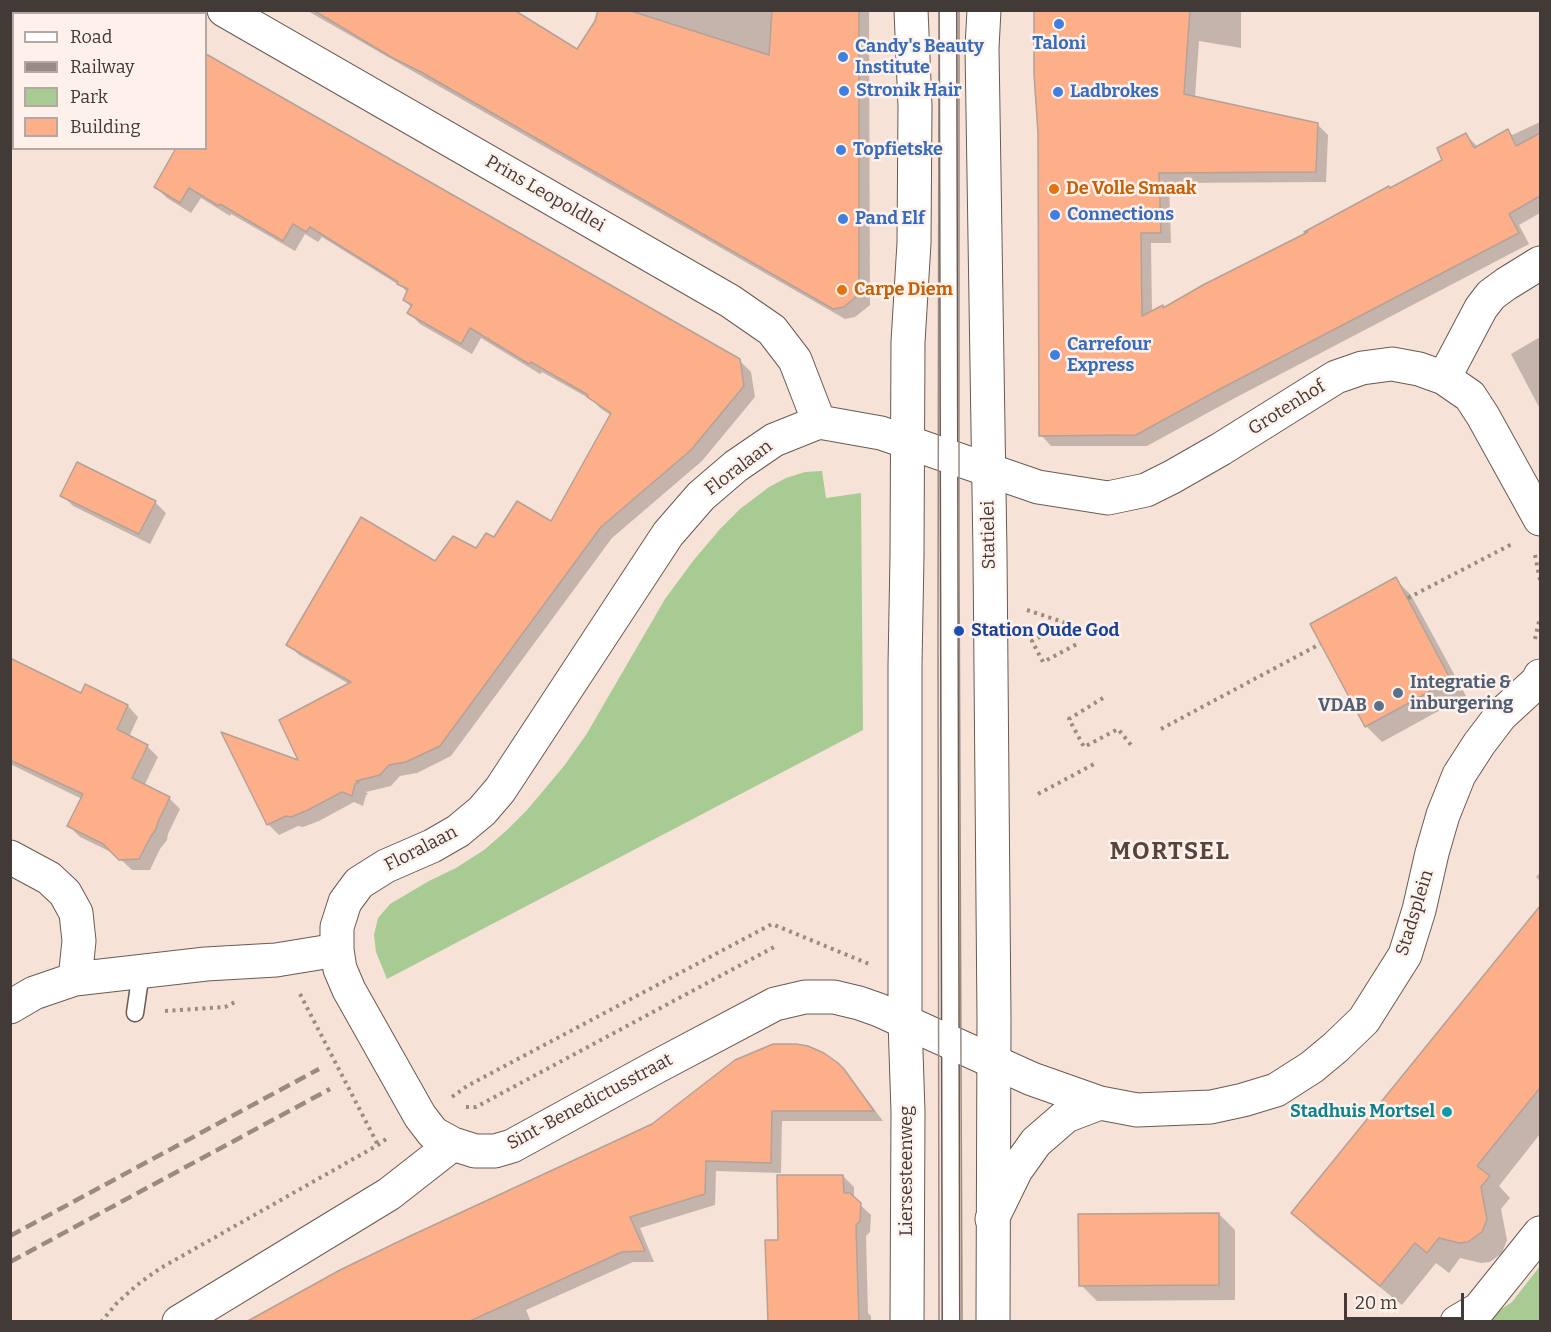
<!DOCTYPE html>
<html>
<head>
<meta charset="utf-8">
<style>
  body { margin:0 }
  #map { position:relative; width:1551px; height:1332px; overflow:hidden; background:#f7e2d8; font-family:Bitter,serif }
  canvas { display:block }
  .frame { position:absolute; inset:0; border:12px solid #423a36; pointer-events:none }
  .legend { position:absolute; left:12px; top:12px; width:195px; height:138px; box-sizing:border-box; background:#fef1eb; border:2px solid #b3a8a3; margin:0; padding:8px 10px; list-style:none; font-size:18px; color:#423a36 }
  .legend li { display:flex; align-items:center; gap:12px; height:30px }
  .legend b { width:30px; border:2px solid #b3a8a3 }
  .scale { position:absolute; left:1344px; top:1293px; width:120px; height:27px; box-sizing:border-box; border:3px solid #423a36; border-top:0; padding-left:8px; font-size:18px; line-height:21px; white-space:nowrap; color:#423a36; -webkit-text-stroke:4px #fef1eb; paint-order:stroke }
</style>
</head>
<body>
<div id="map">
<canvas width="1551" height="1332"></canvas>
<div class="frame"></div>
<ul class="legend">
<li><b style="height:8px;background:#fff"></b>Road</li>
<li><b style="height:8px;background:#998a84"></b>Railway</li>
<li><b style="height:16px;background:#a8cb93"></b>Park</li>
<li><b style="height:16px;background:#fcaf89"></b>Building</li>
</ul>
<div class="scale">20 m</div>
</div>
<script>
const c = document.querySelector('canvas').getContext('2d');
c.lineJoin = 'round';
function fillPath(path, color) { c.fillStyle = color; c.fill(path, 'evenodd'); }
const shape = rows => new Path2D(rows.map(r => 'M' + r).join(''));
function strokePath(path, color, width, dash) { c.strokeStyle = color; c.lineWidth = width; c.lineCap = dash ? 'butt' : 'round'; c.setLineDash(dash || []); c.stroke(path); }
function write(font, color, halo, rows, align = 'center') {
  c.font = font + ' Bitter,serif'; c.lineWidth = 5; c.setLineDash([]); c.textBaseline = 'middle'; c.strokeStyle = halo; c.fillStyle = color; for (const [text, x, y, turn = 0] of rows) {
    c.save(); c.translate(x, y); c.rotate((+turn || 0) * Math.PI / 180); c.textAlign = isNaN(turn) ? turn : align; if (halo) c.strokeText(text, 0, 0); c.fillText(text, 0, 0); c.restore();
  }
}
fillPath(shape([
  [822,471,826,498,861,493,863,730,387,979,376,952,374,935,378,918,390,904,429,881,456,868,484,850,506,831,527,810,564,766,586,735,665,599,693,561,720,529,740,509,769,487,786,478,805,472],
  [1540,1266,1540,1321,1482,1322,1512,1302]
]), '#a8cb93');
fillPath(shape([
  [10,10,128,10,133,14,14,14,14,89,10,87],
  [306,10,509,10,577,51,596,21,600,10,869,10,870,305,855,317,845,319],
  [1035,10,1241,10,1241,48,1199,41,1195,97,1317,124,1328,135,1326,182,1169,183,1171,243,1151,243,1152,312,1162,307,1164,309,1308,233,1307,232,1388,188,1390,190,1444,160,1466,135,1478,147,1508,131,1512,135,1540,122,1540,213,1519,225,1529,244,1233,399,1147,446,1051,446,1041,435,1040,133],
  [206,55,739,360,751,372,755,397,702,461,612,538,451,756,417,773,400,776,391,786,366,792,368,794,366,795,363,806,354,802,319,821,303,827,298,826,279,835,268,824,301,763,349,684,299,655,288,644,436,563,476,550,495,539,552,523,612,416,600,408,592,400,542,372,540,374,481,338,472,354,420,324,409,313,412,308,404,300,408,293,402,287,322,237,318,242,305,234,295,251,231,214,230,216,201,198,191,213,167,198,156,187,176,151,172,148,206,148],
  [1540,337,1540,409,1511,354],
  [62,495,155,502,166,513,150,544,73,506],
  [1395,579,1411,595,1466,696,1382,742,1366,726],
  [10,659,82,695,86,686,128,706,138,717,129,737,147,746,158,757,144,786,169,798,180,809,168,834,167,840,160,849,150,870,132,870,115,854,80,837,69,826,82,799,10,764],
  [1540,872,1540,881,1536,877],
  [1540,909,1540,1134,1499,1186,1510,1198,1501,1209,1507,1240,1502,1253,1490,1262,1481,1263,1460,1258,1449,1273,1436,1263,1402,1305,1314,1234,1293,1213],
  [837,1064,854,1082,883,1121,782,1121,781,1173,716,1171,715,1205,640,1228,654,1262,633,1262,526,1310,531,1322,254,1322],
  [843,1176,854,1187,854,1199,871,1215,870,1232,866,1236,868,1313,871,1316,871,1322,769,1322,779,1241],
  [1219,1214,1235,1230,1235,1300,1097,1301,1081,1285]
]), '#0003');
const building = shape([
  [313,10,514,10,577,49,595,21,598,10,628,10,769,55,772,10,859,10,859,294,844,307,833,309,421,72,391,57,313,10],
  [1034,10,1190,10,1184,94,1318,123,1316,172,1159,173,1161,233,1141,233,1142,316,1163,305,1163,308,1203,285,1308,232,1304,232,1389,186,1390,188,1442,160,1437,148,1466,133,1474,148,1508,129,1516,146,1540,133,1540,196,1509,214,1519,233,1222,388,1136,435,1039,436,1038,133,1034,74,1034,10],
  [206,54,740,359,744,386,691,450,601,527,440,746,406,762,389,765,380,775,356,781,359,782,355,784,352,796,342,792,308,810,291,817,286,816,267,825,221,732,298,760,279,720,351,682,286,645,361,517,435,561,453,536,476,548,486,533,494,537,517,501,551,521,611,413,587,397,588,395,531,362,529,364,470,328,461,344,407,313,412,305,403,300,408,289,397,284,398,282,310,227,306,232,293,224,283,241,220,204,219,206,189,188,180,203,154,187,176,148,206,148,206,54],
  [77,462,156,501,139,534,60,496,77,462],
  [1396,577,1451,680,1365,727,1310,624,1396,577],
  [10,658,81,693,85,684,128,705,117,729,148,745,132,778,170,797,158,822,156,829,150,838,139,859,119,860,103,844,67,826,83,794,10,760,10,658],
  [1540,906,1540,1088,1477,1166,1490,1176,1481,1187,1487,1219,1482,1232,1468,1242,1459,1243,1439,1238,1427,1253,1415,1243,1380,1286,1291,1213,1540,906],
  [773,1044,796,1044,808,1046,824,1053,838,1063,844,1069,874,1111,772,1111,771,1163,706,1161,705,1194,630,1217,645,1251,622,1252,468,1322,246,1322,340,1270,408,1237,652,1124,735,1060,773,1044],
  [777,1175,843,1175,844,1193,850,1193,861,1203,860,1221,856,1225,859,1322,768,1322,765,1240,778,1240,777,1175],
  [1219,1213,1219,1285,1079,1286,1078,1214,1219,1213]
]);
fillPath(building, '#fcaf89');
strokePath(building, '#b4a198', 1.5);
const lane = shape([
  [948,10,951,1322],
  [135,1013,141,972]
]);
const street = shape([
  [224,10,730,301,772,330,795,360,819,422],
  [1444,378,1481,308,1491,295,1506,284,1540,263],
  [819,422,774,440,736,466,701,496,668,534,500,790,482,811,458,831,432,846,386,866,359,883,345,902,337,927,337,950,340,969,349,990,420,1116,433,1133,453,1144,475,1151,495,1151,512,1146,656,1067,775,1004,805,997,834,997,859,1003,879,1010,1032,1079,1100,1103,1137,1110,1211,1107,1243,1100,1276,1090,1312,1067,1336,1047,1364,1020,1405,955,1419,910,1432,853,1443,815,1459,775,1479,744,1501,715,1538,681,1540,676],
  [819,422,881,433,1038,487,1108,498,1146,490,1172,477,1221,449,1336,377,1362,368,1392,364,1419,369,1444,378,1470,396,1483,416,1540,519],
  [10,857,49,878,65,893,76,913,79,941,75,979],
  [10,1007,34,993,75,979,206,964,276,960,337,950],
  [992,1219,1016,1170,1036,1142,1066,1116,1100,1103],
  [179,1322,389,1194,453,1144],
  [1457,1322,1479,1309,1540,1233]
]);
const primary = shape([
  [984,10,982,48,990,554,994,1020,993,1322],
  [907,1322,908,1112,905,1021,905,665,907,556,908,342,914,243,915,106,911,10]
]);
strokePath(lane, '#6b5a51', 19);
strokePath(street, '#6b5a51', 35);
strokePath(primary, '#6b5a51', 35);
strokePath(shape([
  [1535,555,1540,580],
  [1408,598,1514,543],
  [1027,610,1066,623],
  [1067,623,1032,641,1043,662,1077,644],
  [1535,639,1540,617],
  [1103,698,1069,719,1084,747,1118,729,1131,745],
  [1161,729,1320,644],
  [1038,794,1096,763],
  [300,994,378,1145],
  [165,1011,225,1007,237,1001],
  [452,1097,467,1086,772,924,869,964],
  [466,1107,476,1107,776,946],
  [101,1322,117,1303,137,1285,159,1269,378,1145,389,1137]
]), '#9a8b84', 4, [3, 4.5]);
strokePath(lane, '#fff', 16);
strokePath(street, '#fff', 33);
strokePath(primary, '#fff', 33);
strokePath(shape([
  [939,10,938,636,939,1322],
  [959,10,959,555,962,1322]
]), '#998a84', 1.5);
strokePath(shape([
  [10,1236,319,1069],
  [10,1262,330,1089]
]), '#998a84', 4.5, [12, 6]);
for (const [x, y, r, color] of [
  [1059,24,6,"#3f7fe0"],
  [843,57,6,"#3f7fe0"],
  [844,91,6,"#3f7fe0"],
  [1058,92,6,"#3f7fe0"],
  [841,150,6,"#3f7fe0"],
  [1054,189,6,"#e8710a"],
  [1055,215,6,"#3f7fe0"],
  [843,219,6,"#3f7fe0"],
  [842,290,6,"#e8710a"],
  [1055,355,6,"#3f7fe0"],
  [959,631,6,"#1a4fb4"],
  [1398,693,6,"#5c6f8a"],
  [1379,706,6,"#5c6f8a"],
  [1447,1112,6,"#0f9aa8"]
]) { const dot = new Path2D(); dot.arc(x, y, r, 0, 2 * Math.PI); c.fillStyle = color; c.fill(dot); strokePath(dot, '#fef1eb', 2); }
write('bold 18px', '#366cbe', '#fef1eb', [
  ["Taloni",1059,44,"center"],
  ["Candy's Beauty",855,47],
  ["Institute",855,68],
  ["Stronik Hair",856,91],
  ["Ladbrokes",1070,92],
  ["Topfietske",853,150],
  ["Connections",1067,215],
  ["Pand Elf",855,219],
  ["Carrefour",1067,345],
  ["Express",1067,366]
], 'left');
write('bold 18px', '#c56008', '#fef1eb', [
  ["De Volle Smaak",1066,189],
  ["Carpe Diem",854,290]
], 'left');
write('18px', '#423a36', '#fef1eb', [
  ["Prins Leopoldlei",545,194,30],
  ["Grotenhof",1287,408,-32],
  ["Floralaan",739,468,-37],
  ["Statielei",989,535,-91],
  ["Floralaan",421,849,-27],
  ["Stadsplein",1415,913,-73],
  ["Sint-Benedictusstraat",590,1102,-28],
  ["Liersesteenweg",907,1171,-90]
]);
write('bold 18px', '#164399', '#fef1eb', [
  ["Station Oude God",971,631]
], 'left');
write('bold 18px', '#4e5e75', '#fef1eb', [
  ["Integratie &",1410,683],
  ["inburgering",1410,704],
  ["VDAB",1367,706,"right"]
], 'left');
write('bold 18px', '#0d838f', '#fef1eb', [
  ["Stadhuis Mortsel",1435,1112]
], 'right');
c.letterSpacing = '1.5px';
write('bold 24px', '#55453d', '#fef1eb', [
  ["MORTSEL",1170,852]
]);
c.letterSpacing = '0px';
</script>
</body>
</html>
